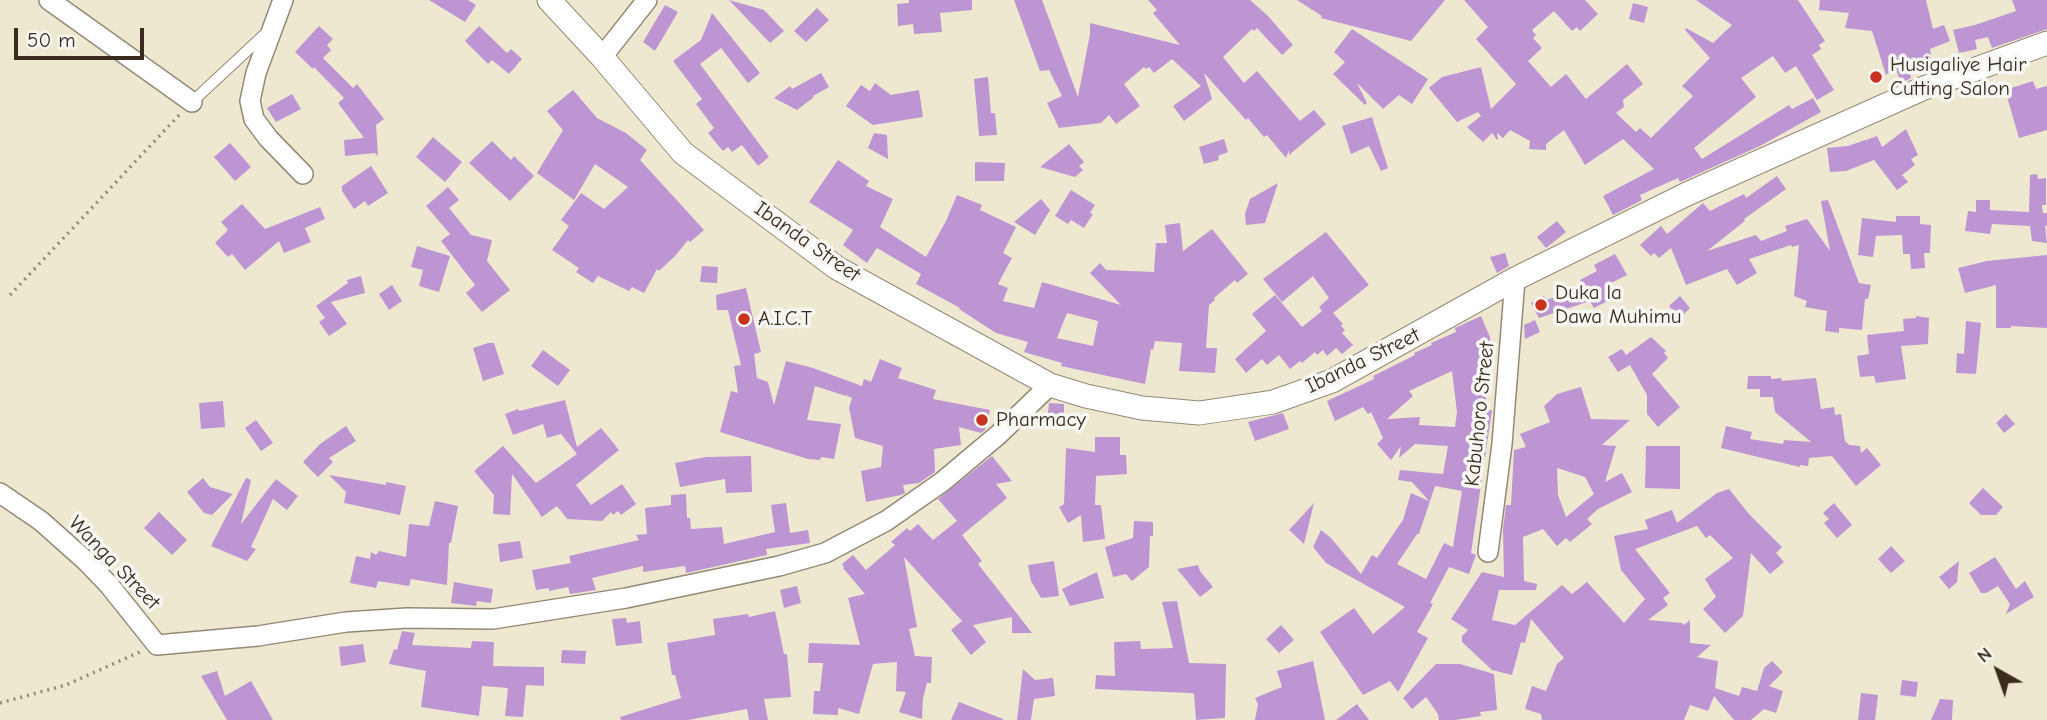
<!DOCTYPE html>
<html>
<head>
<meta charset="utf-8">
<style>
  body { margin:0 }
  #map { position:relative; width:2047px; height:720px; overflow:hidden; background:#eee8d0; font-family:"Comic Neue",sans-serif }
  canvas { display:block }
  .north { position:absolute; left:1963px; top:636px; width:70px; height:70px; -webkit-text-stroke:5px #f6f6f2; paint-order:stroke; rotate:320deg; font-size:19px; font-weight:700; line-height:28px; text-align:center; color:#3b2a1e }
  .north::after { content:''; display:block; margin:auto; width:24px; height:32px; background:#3b2a1e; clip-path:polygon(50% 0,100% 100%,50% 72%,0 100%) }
  .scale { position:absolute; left:14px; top:28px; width:130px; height:32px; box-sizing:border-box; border:4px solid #3b2a1e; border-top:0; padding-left:9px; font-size:21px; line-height:24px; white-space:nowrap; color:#3b2a1e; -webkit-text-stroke:5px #f6f6f2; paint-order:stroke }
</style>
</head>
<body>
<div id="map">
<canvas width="2047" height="720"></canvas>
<div class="north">N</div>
<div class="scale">50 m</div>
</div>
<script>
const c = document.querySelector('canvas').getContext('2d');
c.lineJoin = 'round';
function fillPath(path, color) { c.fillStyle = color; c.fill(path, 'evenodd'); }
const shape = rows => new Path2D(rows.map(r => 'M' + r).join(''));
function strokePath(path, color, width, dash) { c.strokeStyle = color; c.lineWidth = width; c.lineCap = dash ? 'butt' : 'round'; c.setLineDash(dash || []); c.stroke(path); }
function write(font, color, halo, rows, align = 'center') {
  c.font = font + ' "Comic Neue",sans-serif'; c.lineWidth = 7; c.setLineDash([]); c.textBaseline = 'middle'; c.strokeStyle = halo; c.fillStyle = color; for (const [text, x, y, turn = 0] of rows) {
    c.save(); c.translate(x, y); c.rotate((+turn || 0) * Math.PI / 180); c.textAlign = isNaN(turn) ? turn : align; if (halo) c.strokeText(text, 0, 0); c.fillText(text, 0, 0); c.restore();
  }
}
fillPath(shape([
  [429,0,468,0,476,5,465,22],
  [729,0,764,10,784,31,770,43],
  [909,0,972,0,972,10,940,13,942,32,914,34,913,24,898,26,897,4,909,3],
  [1014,0,1042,0,1078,97,1090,34,1090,23,1180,45,1153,13,1157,10,1148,0,1250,0,1268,16,1293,45,1282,55,1257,28,1254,31,1252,29,1223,57,1244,83,1257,71,1300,121,1314,110,1326,124,1289,155,1289,150,1286,158,1267,135,1264,137,1248,118,1246,120,1204,73,1212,99,1184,121,1173,106,1201,86,1172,59,1154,73,1149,67,1146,69,1144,67,1124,84,1140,106,1116,124,1109,115,1101,123,1059,128,1047,103,1062,96,1049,70,1040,71],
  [1297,0,1445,0,1411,41,1321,18,1322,16],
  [1464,0,1585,0,1598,14,1580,31,1577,27,1572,31,1554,11,1532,30,1536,35,1533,38,1542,48,1528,61,1551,87,1566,74,1586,99,1627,64,1643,84,1623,100,1624,107,1616,113,1636,132,1640,128,1651,138,1693,96,1682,86,1710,58,1685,30,1686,28,1713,43,1732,25,1696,0,1798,0,1825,41,1819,45,1821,49,1812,55,1834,90,1817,100,1796,66,1785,73,1773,56,1741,78,1756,97,1694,148,1702,159,1789,105,1792,109,1813,98,1821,112,1760,146,1680,182,1678,178,1640,195,1642,200,1613,215,1603,196,1654,169,1623,139,1585,165,1564,130,1546,144,1546,150,1529,149,1530,141,1510,130,1503,138,1497,133,1498,139,1497,140,1492,133,1483,142,1467,127,1481,116,1478,112,1457,122,1429,88,1442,77,1481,67,1491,109,1516,84,1476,39,1488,27],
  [1820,0,1926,0,1933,29,1944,25,1950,41,1930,49,1933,68,1910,73,1911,78,1901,83,1895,67,1886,75,1872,31,1845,28,1849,13,1819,10],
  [2012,0,2047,0,2047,29,1992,48,1988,37,1975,40,1977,49,1959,53,1953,30,1975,25,2016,11],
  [1633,3,1648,7,1644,23,1629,19],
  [665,5,678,12,655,51,643,42],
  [817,8,829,20,806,42,794,31],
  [712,13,760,73,748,83,721,48,700,64,769,157,758,166,742,145,732,152,728,147,723,151,708,133,714,128,696,104,702,99,673,61,701,40],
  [319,26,333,39,327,45,331,50,323,58,353,88,357,84,384,119,376,125,378,156,375,153,345,156,344,140,364,138,338,103,344,98,314,67,313,69,295,52],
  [479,26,507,53,511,49,522,59,509,74,492,60,488,64,465,41],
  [1352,29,1428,79,1412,104,1399,95,1383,109,1357,83,1367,103,1365,105,1333,74,1345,62,1334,52],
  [821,73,829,87,813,96,814,97,797,110,774,98,790,86,792,89],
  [988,77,991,113,995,113,997,135,979,136,974,79],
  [2033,81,2036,89,2047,86,2047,130,2019,138,2005,90],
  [875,83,891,95,919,90,923,117,873,125,846,106,861,85,870,91],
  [573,90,597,118,626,133,647,150,640,160,704,230,690,242,688,240,676,255,659,271,657,269,644,293,632,287,629,291,598,276,593,283,576,272,579,268,552,250,569,226,561,220,581,193,604,209,628,187,595,164,574,200,537,173,563,130,547,111],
  [292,94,301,109,276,122,267,108],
  [1372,117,1388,168,1381,171,1369,146,1351,154,1342,126],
  [1906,129,1918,155,1911,159,1915,165,1902,175,1908,182,1897,190,1874,160,1846,171,1830,172,1827,148,1848,146,1865,140,1867,142,1866,140,1877,136,1882,147],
  [874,133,887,135,888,159,868,148],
  [433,137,462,162,445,182,416,157],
  [1224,139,1228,152,1218,156,1219,160,1204,164,1199,147],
  [492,141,511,160,514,156,534,176,510,201,469,163],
  [230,143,251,167,235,181,214,157],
  [1069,144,1084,162,1079,166,1083,170,1075,177,1040,167],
  [838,160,869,181,866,186,893,199,880,227,926,257,946,221,957,195,982,205,980,210,1016,227,1003,253,1012,258,998,284,1008,288,1003,301,1034,308,1042,282,1121,305,1090,273,1100,263,1106,270,1154,272,1156,243,1167,243,1165,225,1180,223,1183,251,1212,229,1248,274,1237,283,1235,280,1214,298,1215,300,1209,305,1206,348,1217,348,1215,373,1179,371,1182,343,1155,341,1153,350,1151,349,1145,384,1061,366,1062,363,1024,352,1028,342,996,333,959,309,960,308,916,284,921,274,877,248,867,263,843,245,853,230,809,202],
  [1067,313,1098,321,1093,346,1057,338],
  [975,162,1005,163,1004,181,975,181],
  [371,166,388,193,368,206,365,201,354,209,342,191,342,186],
  [2037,174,2038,179,2046,178,2046,205,2042,205,2043,213,2047,213,2047,226,2045,226,2047,243,2032,241,2030,226,1992,224,1990,234,1965,231,1968,211,1976,212,1976,200,1990,200,1990,210,2029,212,2030,175],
  [1777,176,1786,189,1744,219,1745,221,1707,251,1756,235,1761,241,1787,231,1785,226,1807,219,1830,251,1821,201,1828,200,1859,283,1871,285,1868,299,1865,299,1862,330,1839,328,1839,333,1825,331,1827,311,1805,307,1807,301,1794,296,1799,245,1792,247,1791,245,1749,259,1757,273,1737,285,1727,269,1686,285,1671,248,1659,258,1654,253,1651,256,1640,245,1661,226,1667,234,1703,203,1710,211,1744,194,1746,198],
  [1278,183,1265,223,1246,225,1245,214,1250,199],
  [448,187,459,200,449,208,471,235,492,240,487,261,510,290,482,312,466,293,475,285,441,241,450,234,426,206],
  [1071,190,1095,205,1090,213,1093,214,1084,228,1071,220,1068,224,1055,216],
  [1041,199,1050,210,1035,235,1014,222],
  [242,204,265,229,320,207,325,219,305,228,311,242,284,253,279,241,245,270,232,254,228,257,215,243,228,230,221,222],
  [1896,216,1920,216,1920,224,1931,225,1930,253,1924,253,1925,268,1911,269,1910,254,1903,254,1902,235,1876,236,1873,257,1858,255,1862,218,1896,222],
  [1557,221,1566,232,1546,248,1537,237],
  [1326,232,1369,285,1333,313,1343,324,1341,326,1345,330,1342,333,1353,345,1342,354,1336,348,1327,356,1323,350,1317,355,1315,352,1302,363,1300,361,1290,369,1279,355,1267,365,1262,359,1246,373,1235,359,1266,331,1252,314,1275,295,1302,327,1322,311,1319,307,1329,298,1313,276,1282,302,1263,279],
  [417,246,450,256,439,292,419,286,423,270,411,267],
  [1505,253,1509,266,1497,273,1490,257],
  [1615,254,1627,275,1611,283,1617,296,1594,308,1590,301,1539,318,1531,303,1544,296,1546,300,1584,288,1580,280,1597,271,1594,265],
  [2047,255,2047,328,2011,326,2011,328,1996,328,1996,285,1965,293,1958,268,1987,261],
  [702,266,718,267,717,283,700,282],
  [361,276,365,293,331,302,347,324,329,336,319,322,325,318,316,306,348,283,347,280],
  [392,285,402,301,389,310,379,294],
  [746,288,761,352,754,354,757,378,768,382,774,405,786,361,813,368,862,386,864,379,871,382,880,359,902,368,898,378,936,390,933,399,990,410,985,430,981,433,959,427,961,445,934,449,935,472,919,483,903,485,905,493,901,495,866,502,861,471,881,467,883,446,855,438,849,408,852,398,847,396,846,393,846,396,815,386,807,420,841,424,834,459,821,457,820,460,808,459,720,432,731,391,738,393,734,366,741,365,728,310,717,310,716,295],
  [1680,296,1690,308,1680,318,1669,306],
  [1481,316,1490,337,1491,364,1483,367,1487,410,1492,410,1471,553,1476,555,1469,574,1449,567,1430,603,1433,604,1417,632,1428,638,1398,692,1390,681,1363,695,1320,632,1354,608,1373,634,1405,607,1326,563,1313,547,1321,530,1331,538,1361,574,1372,555,1377,558,1403,520,1411,493,1429,501,1412,482,1398,480,1400,470,1443,474,1448,446,1415,444,1399,458,1401,446,1391,460,1377,444,1383,438,1371,412,1368,414,1363,407,1335,421,1327,401,1374,379,1373,376,1415,355,1414,353,1432,345,1431,343,1456,332,1455,328],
  [1452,371,1457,412,1455,427,1419,425,1420,417,1387,419,1413,396,1409,391],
  [1435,486,1462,491,1453,547,1444,543,1426,579,1397,564,1417,534,1419,534],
  [1916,316,1929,318,1928,344,1901,346,1906,379,1876,383,1874,376,1860,377,1857,356,1869,354,1867,335,1904,331,1903,319,1916,318],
  [1535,320,1540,332,1525,339,1524,325],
  [1966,321,1981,323,1976,374,1956,373,1957,353,1964,354],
  [1651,337,1666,351,1664,353,1668,358,1652,374,1680,407,1658,427,1647,414,1647,395,1630,365,1618,372,1608,357,1622,349,1626,355],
  [488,343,494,343,504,374,483,381,473,348],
  [543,350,570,370,558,386,531,366],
  [1748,376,1771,376,1771,379,1781,378,1782,381,1816,378,1821,409,1834,407,1835,415,1841,414,1845,441,1849,445,1860,446,1861,453,1867,448,1881,465,1856,486,1832,456,1809,458,1808,466,1800,465,1800,467,1721,448,1726,426,1752,432,1750,439,1783,444,1784,440,1811,442,1775,412,1773,397,1760,397,1760,389,1747,389],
  [1581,387,1591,419,1630,420,1602,445,1616,446,1605,482,1622,473,1632,492,1598,509,1587,519,1592,524,1570,542,1566,538,1557,546,1543,529,1523,537,1524,581,1537,584,1536,590,1499,590,1492,620,1515,625,1562,585,1572,594,1587,582,1624,623,1645,599,1621,570,1614,536,1648,529,1645,520,1672,510,1677,523,1717,493,1729,489,1749,514,1782,547,1776,553,1784,562,1770,574,1751,553,1743,616,1725,633,1703,609,1716,597,1705,579,1733,558,1710,535,1706,538,1697,526,1635,549,1670,593,1663,598,1668,605,1648,620,1682,623,1684,625,1690,620,1690,643,1711,645,1697,657,1718,661,1715,688,1739,696,1742,687,1757,691,1764,668,1772,661,1783,672,1769,686,1783,691,1776,713,1764,709,1751,720,1734,720,1714,696,1708,711,1690,705,1684,720,1542,720,1541,714,1525,709,1532,686,1546,691,1557,664,1564,658,1531,619,1525,643,1521,642,1512,675,1492,670,1462,642,1462,636,1468,630,1451,619,1482,572,1504,577,1503,529,1506,505,1511,505,1514,450,1526,447,1520,434,1550,422,1544,406,1557,394],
  [1557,468,1585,477,1594,494,1566,517,1558,495],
  [565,400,577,447,601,428,619,450,576,485,591,505,622,484,636,504,621,515,618,511,613,515,611,512,602,521,567,519,557,506,542,517,512,474,510,515,493,514,494,495,474,471,503,446,536,483,577,454,561,434,547,438,543,424,513,435,505,414,518,409,519,411],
  [223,401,225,427,201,429,199,403],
  [1049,403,1064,404,1064,420,1047,420],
  [1283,413,1289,429,1255,441,1248,422],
  [2006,414,2015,424,2004,433,1996,423],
  [256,420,273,443,261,451,245,428],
  [346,426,356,441,329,458,333,462,318,477,303,462,320,444],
  [1095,437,1120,437,1120,455,1126,455,1127,474,1096,476,1095,505,1101,505,1105,539,1083,542,1081,515,1068,523,1059,507,1064,504,1066,448,1095,452],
  [1646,446,1680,446,1680,489,1645,488],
  [751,456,752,492,726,493,725,479,680,487,675,463,706,457],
  [992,456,1012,481,996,484,1007,498,962,535,982,561,978,564,1032,633,1012,633,1012,617,973,625,986,642,971,655,951,630,962,621,904,557,917,627,909,629,915,656,932,657,931,683,927,683,923,698,922,719,899,712,906,692,896,691,897,662,873,664,859,714,838,708,838,715,813,714,814,691,820,691,823,663,808,663,809,643,860,645,848,598,865,594,843,568,844,567,842,564,853,555,866,570,895,545,891,542,907,528,910,531,918,524,933,540,957,521,938,499],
  [329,475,386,485,386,482,406,486,400,515,344,503,346,492],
  [203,478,210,487,233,494,212,515,204,513,187,492],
  [246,478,251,480,241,524,276,479,298,496,287,510,273,499,251,547,256,549,247,561,211,546],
  [1983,488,2003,507,1996,515,1981,515,1969,503],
  [686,494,687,518,690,518,691,529,722,527,724,544,775,532,771,505,786,503,790,533,808,530,810,543,766,549,767,555,686,573,685,566,643,572,643,566,592,578,596,590,570,594,568,587,549,591,549,588,536,590,532,570,571,563,569,556,639,540,636,535,647,534,645,508,671,505,671,495],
  [435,501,458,506,451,543,449,543,447,585,411,579,409,586,378,581,376,588,350,583,356,556,370,559,371,552,376,555,379,551,406,557,409,524,429,526],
  [1314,503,1304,544,1289,530],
  [1834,503,1852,525,1837,538,1824,523,1829,519,1823,513],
  [159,512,187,540,172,555,144,528],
  [1134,521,1153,522,1153,536,1150,536,1149,567,1132,581,1126,574,1113,577,1105,547,1133,538],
  [520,541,523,558,500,562,498,544],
  [1891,546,1905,561,1891,573,1878,559],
  [1995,557,2016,589,2025,581,2034,597,2006,614,2010,604,1998,586,1986,593,1981,593,1969,573],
  [1054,561,1059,596,1041,598,1031,581,1028,565],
  [1959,561,1957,582,1949,589,1939,577],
  [1198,565,1200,571,1213,587,1200,597,1177,569],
  [1097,572,1104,598,1070,606,1062,589],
  [454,582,493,589,491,603,477,601,476,606,451,603],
  [797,586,801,603,784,608,780,590],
  [1177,601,1189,663,1226,664,1225,718,1196,720,1194,694,1191,693,1095,689,1096,675,1115,676,1114,642,1140,641,1141,649,1173,648,1162,602],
  [775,611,784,654,787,654,791,697,764,699,768,720,749,720,747,709,688,720,621,720,620,717,681,698,675,675,672,675,667,643,715,635,713,619,748,614,749,617],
  [626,618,627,623,640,621,642,643,616,646,612,619],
  [1281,625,1294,640,1279,653,1266,639],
  [402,631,415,633,412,645,471,648,472,641,494,642,493,666,544,667,544,686,526,685,523,717,505,716,508,688,482,686,479,716,421,707,426,671,389,664,394,649,397,650],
  [363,644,366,662,341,666,339,647],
  [562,650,586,651,585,664,561,663],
  [1313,661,1325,720,1255,720,1258,704,1255,698,1282,687,1277,671],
  [1436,664,1460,664,1494,674,1497,710,1480,712,1481,716,1455,720,1439,720,1438,714,1426,697,1412,709,1403,698],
  [1023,669,1035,680,1053,678,1055,696,1034,699,1031,720,1017,720],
  [217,671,225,696,251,681,273,720,227,720,201,676],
  [1902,680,1918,682,1916,697,1900,695],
  [1861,693,1878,695,1875,720,1858,720],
  [1940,699,1953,700,1952,720,1931,720],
  [959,702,1003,719,1003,720,951,720],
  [1357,704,1369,720,1336,720]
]), '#be95d3');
const service = shape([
  [192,102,266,33]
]);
const minor = shape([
  [49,0,192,102],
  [283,0,256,73,250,101,254,119,268,138,303,174],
  [602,57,647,0],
  [0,493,41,521,86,561,109,585,157,645,258,636,346,622,407,618,493,619,626,598,779,566,825,553,886,521,942,482,998,435,1050,385],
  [1488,552,1502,444,1515,279]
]);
const tertiary = shape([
  [549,0,602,57,683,153,837,268,1050,385,1086,396,1142,408,1199,413,1273,402,1332,381,1515,279,1687,194,1924,88,2047,43]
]);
strokePath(service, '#948977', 12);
strokePath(minor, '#948977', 22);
strokePath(tertiary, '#948977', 25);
strokePath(shape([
  [10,295,181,113],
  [0,703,66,685,142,651]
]), '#948977', 3.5, [2, 5]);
strokePath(service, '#fff', 10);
strokePath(minor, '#fff', 19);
strokePath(tertiary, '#fff', 23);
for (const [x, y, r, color] of [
  [1876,77,7,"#c8321e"],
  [1541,305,7,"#c8321e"],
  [744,319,7,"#c8321e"],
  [982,420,7,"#c8321e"]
]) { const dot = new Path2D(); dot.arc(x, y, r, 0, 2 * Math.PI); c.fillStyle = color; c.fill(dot); strokePath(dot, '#f6f6f2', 2.5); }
write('21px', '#3b2a1e', '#f6f6f2', [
  ["Husigaliye Hair",1890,65],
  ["Cutting Salon",1890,89],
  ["Duka la",1555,293],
  ["Dawa Muhimu",1555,317],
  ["A.I.C.T",758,319],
  ["Pharmacy",996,420]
], 'left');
write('21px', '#3b2a1e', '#f6f6f2', [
  ["Ibanda Street",807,242,35],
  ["Ibanda Street",1363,361,-26],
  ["Kabuhoro Street",1480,414,-84],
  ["Wanga Street",114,563,46]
]);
</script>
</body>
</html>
